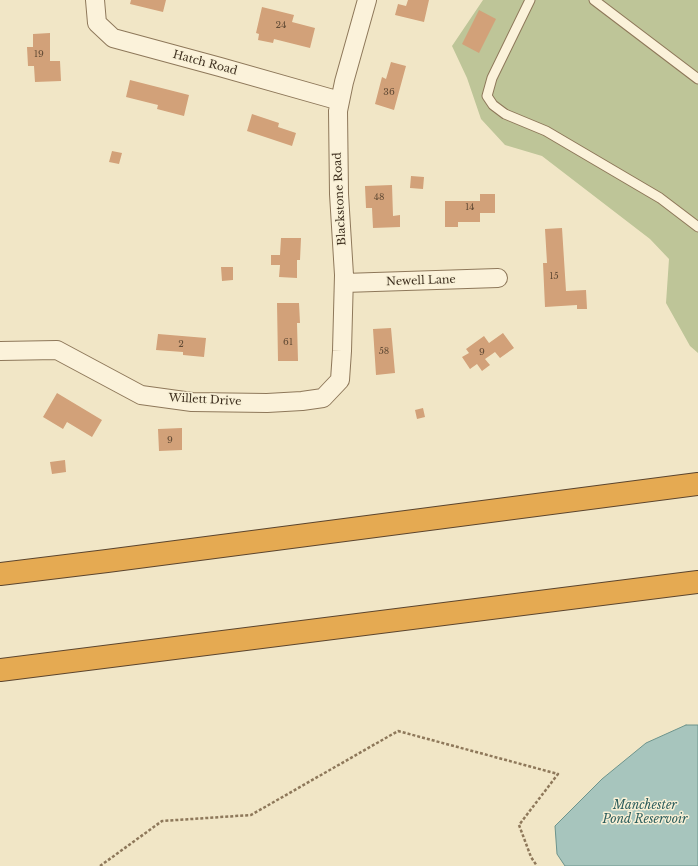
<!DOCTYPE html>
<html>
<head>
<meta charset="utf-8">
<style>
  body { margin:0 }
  canvas { display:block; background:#f1e6c6 }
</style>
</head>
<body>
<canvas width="698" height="866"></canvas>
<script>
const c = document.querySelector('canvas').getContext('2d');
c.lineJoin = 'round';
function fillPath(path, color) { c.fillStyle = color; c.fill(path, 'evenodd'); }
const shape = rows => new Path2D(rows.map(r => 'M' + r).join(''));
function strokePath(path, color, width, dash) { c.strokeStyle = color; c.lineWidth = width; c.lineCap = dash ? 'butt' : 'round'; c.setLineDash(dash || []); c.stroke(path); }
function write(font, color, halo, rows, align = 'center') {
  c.font = font + ' "Libre Baskerville",serif'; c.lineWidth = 3; c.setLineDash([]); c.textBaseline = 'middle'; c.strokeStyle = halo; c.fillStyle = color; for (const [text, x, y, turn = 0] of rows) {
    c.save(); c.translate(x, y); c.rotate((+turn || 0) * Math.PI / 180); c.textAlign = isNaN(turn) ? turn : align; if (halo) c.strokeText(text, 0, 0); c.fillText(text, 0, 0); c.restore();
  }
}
fillPath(shape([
  [483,0,698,0,698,353,690,346,666,303,669,259,650,239,542,156,505,145,481,119,467,78,452,46]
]), '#bec598');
const water = shape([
  [686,725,698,725,698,866,565,866,557,854,555,826,602,779,646,743,686,725]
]);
fillPath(water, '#a7c5bd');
strokePath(water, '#6d948c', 1);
fillPath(shape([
  [131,0,166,0,163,12,130,4],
  [408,0,429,0,424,22,395,15,398,4,406,6],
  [262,7,294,15,292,22,315,28,310,48,274,39,273,43,258,40,259,34,256,33],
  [479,10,496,19,479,53,462,44],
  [50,33,50,61,60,61,61,81,35,82,34,66,28,66,27,47,33,47,33,34],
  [391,62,406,66,394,110,375,104,382,77,386,79],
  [130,80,189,95,184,116,157,109,158,105,126,97],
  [252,114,279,123,278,127,296,133,292,146,247,131],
  [112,151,122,153,119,164,109,162],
  [411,176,424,177,423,189,410,188],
  [392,185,393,216,400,215,400,227,373,228,372,208,366,208,365,186],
  [480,194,495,194,495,213,480,213,480,222,458,222,458,227,445,227,445,201,480,201],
  [562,228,566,291,586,290,587,309,577,309,577,305,545,307,543,263,547,263,545,229],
  [281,238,301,238,300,260,297,260,297,278,279,277,280,265,271,265,271,255,280,255],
  [221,267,233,267,233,280,222,281],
  [277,303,299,303,300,323,297,323,298,361,278,361],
  [391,328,395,373,376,375,373,329],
  [503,333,514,348,500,358,495,352,485,359,490,365,482,371,477,364,470,369,462,357,469,353,466,349,484,336,489,343],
  [158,334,206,338,204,357,183,355,183,352,156,350],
  [57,393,102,420,92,437,67,422,63,429,43,417],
  [423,408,425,417,417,419,415,410],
  [182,428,182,450,159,451,158,429],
  [65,460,66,472,52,474,50,462]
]), '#d2a179');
const service = shape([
  [530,0,492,78,487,96,493,105,505,114,546,131,660,198,698,227],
  [594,0,698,79]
]);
const minor = shape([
  [95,0,97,23,113,38,220,67,340,101],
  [344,283,498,278],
  [0,351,57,350,141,395,192,402,267,403,302,401,323,398,340,380,342,351,344,275,339,194,338,111,344,82,367,0]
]);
const motorway = shape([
  [0,574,107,561,698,484],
  [0,670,698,582]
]);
strokePath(service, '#8e785a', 11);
strokePath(minor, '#8e785a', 20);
strokePath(motorway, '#5c452e', 24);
strokePath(shape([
  [100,866,162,821,251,815,398,731,558,774,519,825,531,857,537,866]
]), '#8e785a', 2.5, [3, 2]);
strokePath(service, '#fbf2da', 9);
strokePath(minor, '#fbf2da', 18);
strokePath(motorway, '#e5aa52', 22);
write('9px', '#634c36', null, [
  ["24",281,25],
  ["19",39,54],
  ["36",389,92],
  ["48",379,197],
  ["14",470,207],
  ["15",554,276],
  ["61",288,342],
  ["2",181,344],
  ["58",384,351],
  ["9",482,352],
  ["9",170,440]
]);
write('11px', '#3e2f1f', '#f8f0d6', [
  ["Hatch Road",205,63,15],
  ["Blackstone Road",340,199,-93],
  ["Newell Lane",421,281,-2],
  ["Willett Drive",205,400,3]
]);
write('italic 12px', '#2d5e5d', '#f8f0d6', [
  ["Manchester",645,806],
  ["Pond Reservoir",645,820]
]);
</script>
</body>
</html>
